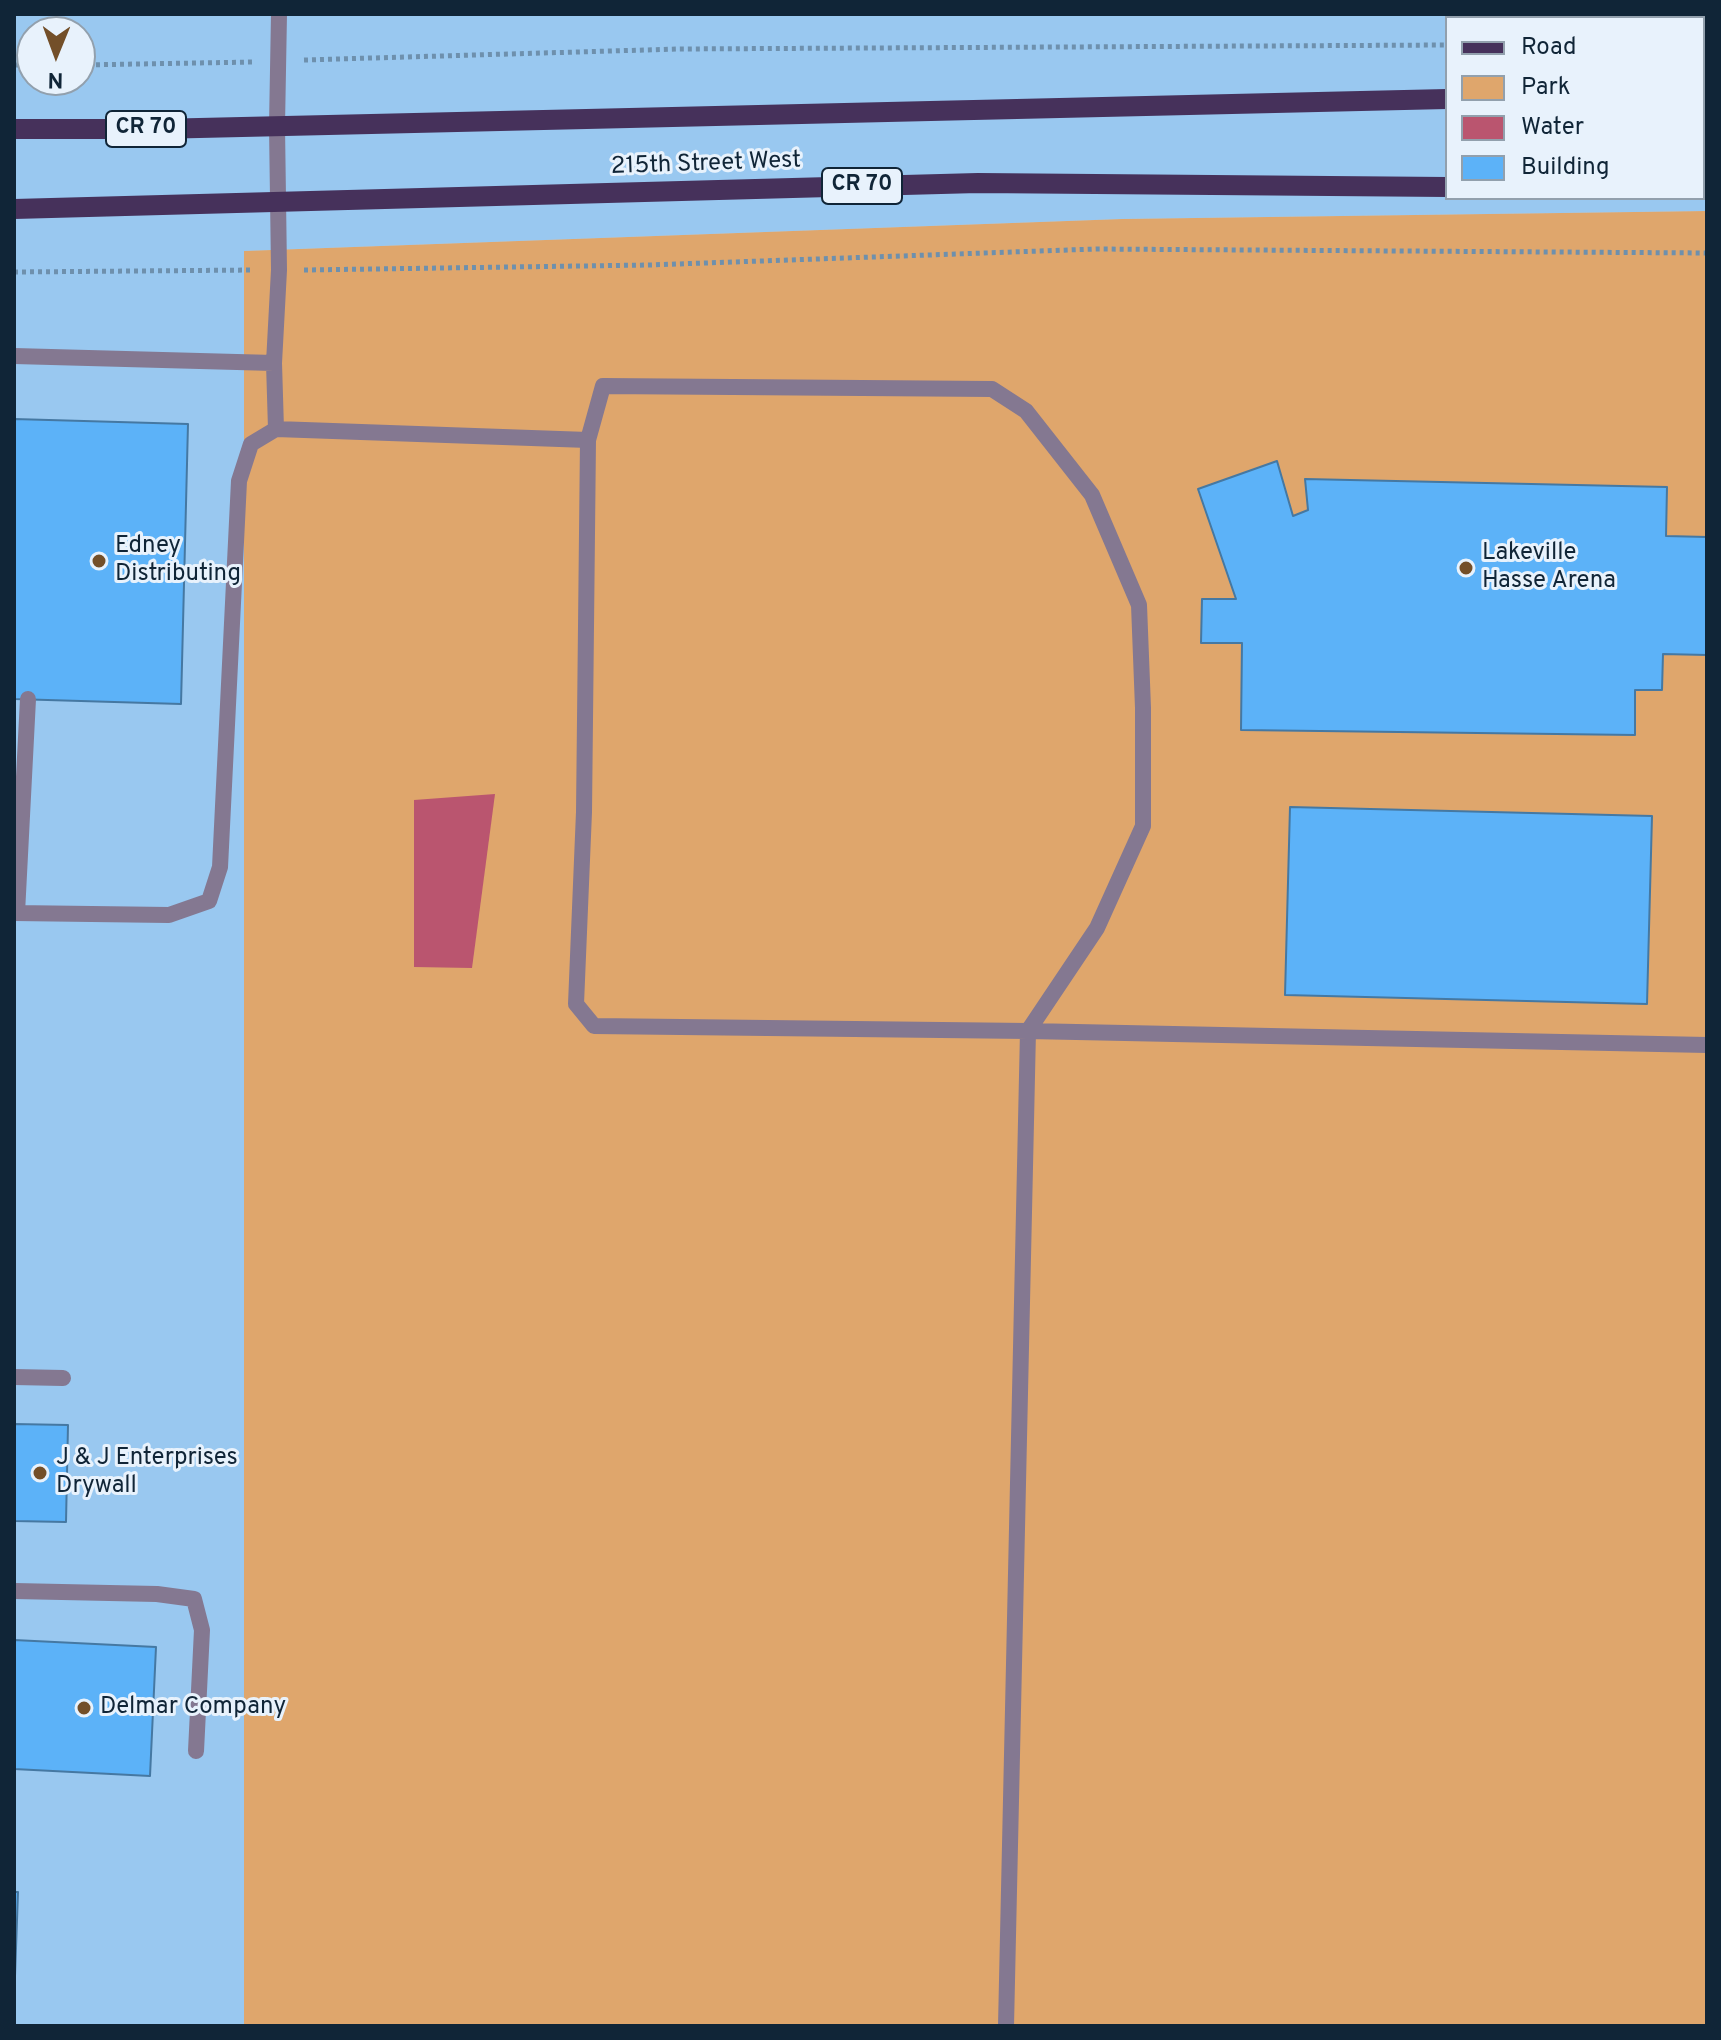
<!DOCTYPE html>
<html>
<head>
<meta charset="utf-8">
<style>
  body { margin:0 }
  #map { position:relative; width:1721px; height:2040px; overflow:hidden; background:#acd6fb; font-family:Overpass,sans-serif }
  canvas { display:block }
  .frame { position:absolute; inset:0; border:16px solid #102537; pointer-events:none }
  .legend { position:absolute; left:1445px; top:16px; width:260px; height:184px; box-sizing:border-box; background:#e8f2fc; border:2px solid #92a0ad; margin:0; padding:10px 14px; list-style:none; font-size:24px; color:#102537 }
  .legend li { display:flex; align-items:center; gap:16px; height:40px }
  .legend b { width:40px; border:2px solid #92a0ad }
  .north { position:absolute; left:16px; top:16px; width:80px; height:80px; box-sizing:border-box; background:#e8f2fc; border:2px solid #92a0ad; border-radius:50%; rotate:181deg; font-size:22px; font-weight:700; line-height:32px; text-align:center; color:#102537 }
  .north::after { content:''; display:block; margin:auto; width:28px; height:36px; background:#734f29; clip-path:polygon(50% 0,100% 100%,50% 72%,0 100%) }
</style>
</head>
<body>
<div id="map">
<canvas width="1721" height="2040"></canvas>
<div class="frame"></div>
<ul class="legend">
<li><b style="height:10px;background:#46315b"></b>Road</li>
<li><b style="height:22px;background:#dfa66c"></b>Park</li>
<li><b style="height:22px;background:#ba556f"></b>Water</li>
<li><b style="height:22px;background:#5cb2f8"></b>Building</li>
</ul>
<div class="north">N</div>
</div>
<script>
const c = document.querySelector('canvas').getContext('2d');
c.lineJoin = 'round';
function fillPath(path, color) { c.fillStyle = color; c.fill(path, 'evenodd'); }
const shape = rows => new Path2D(rows.map(r => 'M' + r).join(''));
function strokePath(path, color, width, dash) { c.strokeStyle = color; c.lineWidth = width; c.lineCap = dash ? 'butt' : 'round'; c.setLineDash(dash || []); c.stroke(path); }
function write(font, color, halo, rows, align = 'center') {
  c.font = font + ' Overpass,sans-serif'; c.lineWidth = 6; c.setLineDash([]); c.textBaseline = 'middle'; c.strokeStyle = halo; c.fillStyle = color; for (const [text, x, y, turn = 0] of rows) {
    c.save(); c.translate(x, y); c.rotate((+turn || 0) * Math.PI / 180); c.textAlign = isNaN(turn) ? turn : align; if (halo) c.strokeText(text, 0, 0); c.fillText(text, 0, 0); c.restore();
  }
}
fillPath(shape([
  [14,14,1707,14,1707,211,1122,219,244,251,244,2026,14,2026],
  [1447,18,1703,18,1703,198,1447,198],
  [32,32,80,32,80,80,32,80]
]), '#99c8f0');
fillPath(shape([
  [1707,211,1707,2026,244,2026,244,251,1122,219]
]), '#dfa66c');
fillPath(shape([
  [495,794,472,968,414,967,414,800]
]), '#ba556f');
const building = shape([
  [14,419,188,424,181,704,14,699,14,419],
  [1277,461,1293,516,1308,510,1305,479,1667,487,1666,536,1707,537,1707,655,1663,654,1662,690,1635,690,1635,735,1241,730,1242,643,1201,643,1202,599,1236,599,1198,489,1277,461],
  [1290,807,1652,816,1647,1004,1285,995,1290,807],
  [14,1424,68,1425,66,1522,14,1521,14,1424],
  [14,1640,156,1647,150,1776,14,1769,14,1640],
  [14,1892,18,1892,14,2004,14,1892]
]);
fillPath(building, '#5cb2f8');
strokePath(building, '#4578a2', 2);
strokePath(shape([
  [1703,40,1707,39],
  [304,60,679,49,1447,45],
  [14,65,32,65],
  [80,65,254,62],
  [304,270,649,265,1096,249,1707,253],
  [14,272,254,270]
]), '#6e90ad', 5, [4, 4]);
strokePath(shape([
  [277,126,279,270,274,363,276,429,588,440,603,386,992,389,1026,411,1092,495,1139,605,1143,708,1143,826,1097,928,1028,1031,594,1026,576,1004,584,812,588,440],
  [14,356,274,363],
  [14,913,169,915,209,901,220,867,239,481,251,444,276,429],
  [17,913,28,699],
  [14,1377,63,1378],
  [14,1591,157,1594,194,1599,202,1630,196,1751],
  [1006,2026,1028,1031,1707,1045]
]), '#847891', 16);
strokePath(shape([
  [277,126,279,14]
]), '#847891', 16);
strokePath(shape([
  [1703,96,1707,96],
  [14,129,156,129,1447,99],
  [1703,189,1707,189],
  [14,209,978,183,1447,187]
]), '#46315b', 20);
for (const [x, y, r, color] of [
  [99,561,8,"#734f29"],
  [1466,568,8,"#734f29"],
  [40,1473,8,"#734f29"],
  [84,1708,8,"#734f29"]
]) { const dot = new Path2D(); dot.arc(x, y, r, 0, 2 * Math.PI); c.fillStyle = color; c.fill(dot); strokePath(dot, '#e8f2fc', 3); }
for (const [x, y, w] of [
  [146,129,80],
  [862,186,80]
]) { const box = new Path2D(); box.roundRect(x - w / 2, y - 18, w, 36, 6); c.fillStyle = '#e8f2fc'; c.fill(box); strokePath(box, '#102537', 2); }
write('bold 22px', '#102537', null, [
  ["CR 70",146,129],
  ["CR 70",862,186]
]);
write('24px', '#102537', '#e8f2fc', [
  ["215th Street West",706,165,-2]
]);
write('24px', '#102537', '#e8f2fc', [
  ["Edney",115,547],
  ["Distributing",115,575],
  ["Lakeville",1482,554],
  ["Hasse Arena",1482,582],
  ["J & J Enterprises",56,1459],
  ["Drywall",56,1487],
  ["Delmar Company",100,1708]
], 'left');
</script>
</body>
</html>
